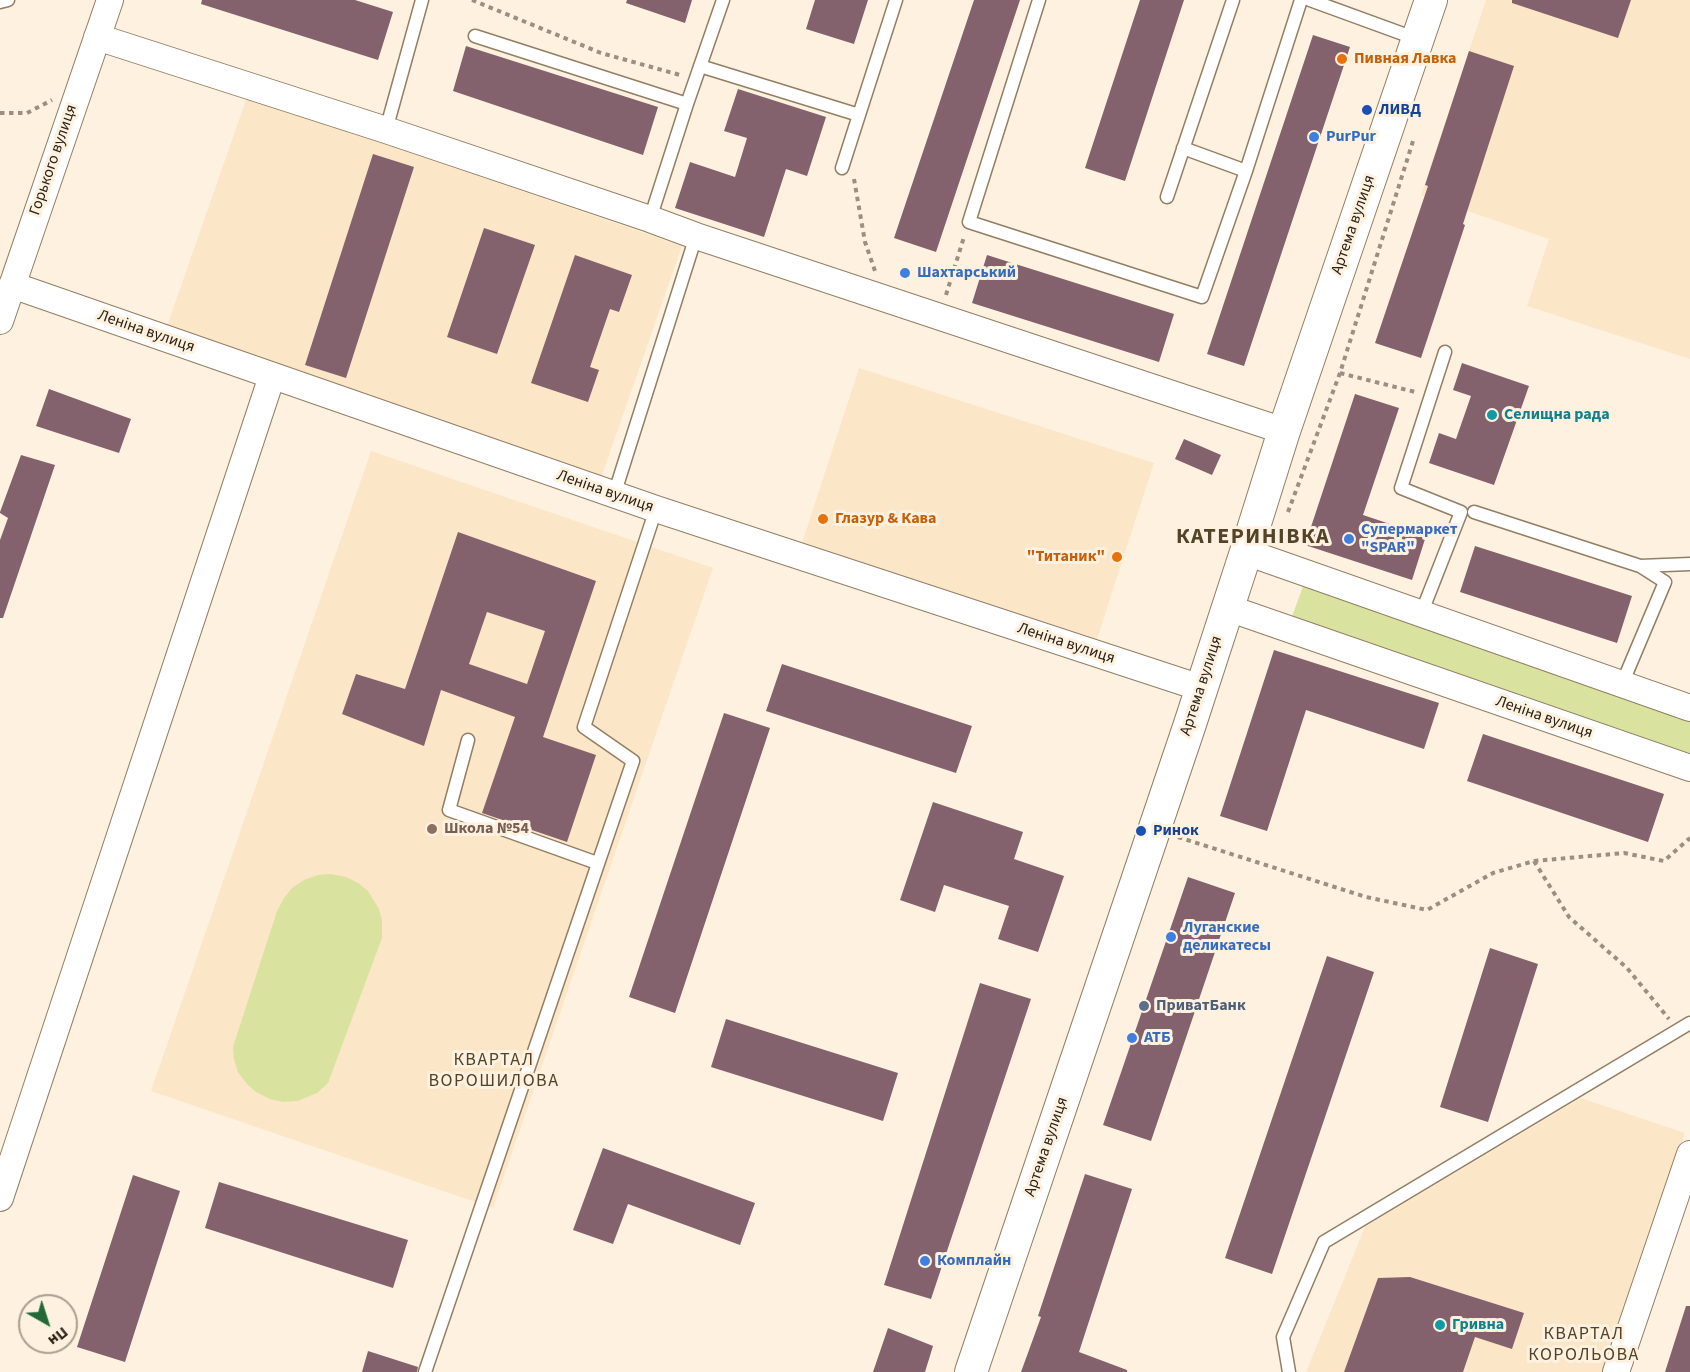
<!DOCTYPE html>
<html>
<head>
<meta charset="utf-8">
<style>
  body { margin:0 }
  #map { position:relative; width:1690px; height:1372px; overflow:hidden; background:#fff1df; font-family:"Source Sans 3",sans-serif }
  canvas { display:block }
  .north { position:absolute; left:18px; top:1294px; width:60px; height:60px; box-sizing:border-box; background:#fff1df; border:2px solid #aa9f8f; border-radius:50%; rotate:141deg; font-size:16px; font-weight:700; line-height:24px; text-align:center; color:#2b2317 }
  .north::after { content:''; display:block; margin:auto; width:21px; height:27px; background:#216936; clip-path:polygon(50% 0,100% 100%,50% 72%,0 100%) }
</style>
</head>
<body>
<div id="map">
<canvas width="1690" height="1372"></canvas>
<div class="north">Пн</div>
</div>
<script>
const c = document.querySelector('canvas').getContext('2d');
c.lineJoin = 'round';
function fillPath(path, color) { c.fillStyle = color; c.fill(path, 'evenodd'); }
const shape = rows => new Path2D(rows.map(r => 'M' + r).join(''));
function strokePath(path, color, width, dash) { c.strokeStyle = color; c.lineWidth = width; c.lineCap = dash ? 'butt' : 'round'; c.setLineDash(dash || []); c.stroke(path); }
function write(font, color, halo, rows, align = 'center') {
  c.font = font + ' "Source Sans 3",sans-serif'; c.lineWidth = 6; c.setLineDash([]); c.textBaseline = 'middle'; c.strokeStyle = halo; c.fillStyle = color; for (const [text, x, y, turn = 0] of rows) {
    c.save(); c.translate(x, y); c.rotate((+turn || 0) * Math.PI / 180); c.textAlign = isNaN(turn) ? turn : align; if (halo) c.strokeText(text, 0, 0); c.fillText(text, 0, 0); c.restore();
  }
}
fillPath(shape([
  [1486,0,1690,0,1690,359,1527,306,1549,239,1421,195],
  [247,97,682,246,601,478,166,329],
  [859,368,1154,463,1097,639,802,543],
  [371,451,713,568,493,1208,151,1091],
  [1581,1098,1685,1133,1603,1372,1306,1372,1365,1227]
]), '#fbe6c8');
fillPath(shape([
  [1304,584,1690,716,1690,755,1291,619],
  [331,874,346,877,358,883,368,891,379,909,382,920,382,938,328,1083,317,1093,298,1101,283,1102,270,1099,256,1092,247,1084,238,1072,234,1060,233,1047,277,911,284,898,292,888,304,880,318,875]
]), '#d9e39f');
fillPath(shape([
  [202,0,355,0,393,12,378,60,201,4],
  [627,0,692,0,685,23,626,3],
  [815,0,868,0,854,44,806,29],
  [974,0,1020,0,936,252,894,238],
  [1140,0,1184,0,1125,181,1085,168],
  [1512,0,1631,0,1618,38,1512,3],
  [1313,35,1350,47,1244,366,1207,354],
  [466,46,658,107,643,155,453,91],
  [1469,51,1514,66,1463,224,1465,225,1421,358,1375,343,1428,186,1425,185],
  [738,89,826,117,807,176,786,169,764,237,675,208,690,162,735,177,747,138,724,131],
  [373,154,414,167,346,378,305,365],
  [484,228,535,245,497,354,447,337],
  [575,255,632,275,619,312,610,309,590,367,599,370,588,402,531,383],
  [987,255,1174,314,1159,362,972,303],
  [1462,363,1529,386,1494,485,1429,463,1439,433,1456,439,1471,396,1453,390],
  [49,389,131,419,119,453,36,426],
  [1355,394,1399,408,1363,515,1426,536,1412,580,1305,545],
  [1184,439,1221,455,1212,475,1175,459],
  [21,455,55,465,3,618,0,618,0,540,8,518,0,513,0,512],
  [458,532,596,581,543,737,596,755,567,842,482,813,515,717,441,690,424,746,342,714,356,674,405,689],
  [487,612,545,631,527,684,469,664],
  [1475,546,1632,596,1617,643,1460,592],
  [1274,650,1439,703,1424,749,1306,710,1267,831,1220,816],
  [782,664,972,726,956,773,766,711],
  [724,713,770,728,675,1013,629,997],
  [1483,734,1664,794,1648,842,1467,781],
  [933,802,1023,832,1014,859,1064,876,1038,952,998,939,1009,906,944,885,935,912,900,900],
  [1188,877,1235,893,1151,1141,1103,1125],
  [1490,948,1538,964,1488,1122,1440,1107],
  [1327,956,1374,972,1272,1274,1225,1258],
  [980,983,1031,999,931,1299,884,1285],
  [726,1019,898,1073,883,1121,711,1067],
  [603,1148,755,1203,740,1245,628,1204,613,1244,573,1230],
  [1085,1174,1132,1189,1079,1352,1127,1370,1127,1372,1021,1372,1041,1317,1038,1316],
  [133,1175,180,1191,125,1362,77,1347],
  [219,1182,408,1240,393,1288,205,1228],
  [1410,1277,1524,1313,1512,1349,1475,1337,1463,1372,1344,1372,1378,1278],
  [1686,1306,1690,1306,1690,1372,1665,1372],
  [888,1328,933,1346,925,1372,873,1372],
  [368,1351,418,1367,417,1372,362,1372]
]), '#83626e');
const service = shape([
  [1039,0,969,222,1202,297,1246,171,1301,0],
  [1310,0,1417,39],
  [0,2,8,0],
  [475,36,687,104],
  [700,66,859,115,896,0],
  [386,130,422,0],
  [1183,148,1246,171],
  [842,168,859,115],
  [1167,197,1233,0],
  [650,219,687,104,723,0],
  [614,495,696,236],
  [1474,512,1640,566,1690,564],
  [1421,614,1461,512,1401,488,1445,352],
  [1622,684,1665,582,1640,566],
  [468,740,449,810,597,863],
  [425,1372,633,761,584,727,656,509],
  [1289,1372,1283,1337,1324,1242,1690,1023]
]);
const minor = shape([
  [97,37,386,130,650,219,696,236,1284,431],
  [12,285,656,509,1201,688],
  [0,321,110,0],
  [1246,552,1690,708],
  [1228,608,1690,768],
  [0,1198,272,376],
  [1616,1372,1690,1154]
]);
const tertiary = shape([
  [971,1372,1189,727,1246,552,1284,431,1431,0]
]);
strokePath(service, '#927e63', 15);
strokePath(minor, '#927e63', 28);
strokePath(tertiary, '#927e63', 34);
strokePath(shape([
  [472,0,601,53,680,75],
  [0,113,27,113,52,100],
  [854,179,865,242,875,271],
  [946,295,964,237],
  [1340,373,1415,392],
  [1288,512,1340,373,1414,138],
  [1178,837,1366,897,1427,910,1493,873,1534,861,1624,853,1664,861,1690,838],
  [1534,861,1569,917,1627,968,1669,1019]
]), '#9a8f80', 4, [4.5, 4.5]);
strokePath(service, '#fff', 12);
strokePath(minor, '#fff', 26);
strokePath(tertiary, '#fff', 32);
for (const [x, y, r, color] of [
  [1342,59,6,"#e8710a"],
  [1367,110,6,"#1a4fb4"],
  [1314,137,6,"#3f7fe0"],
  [905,273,6,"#3f7fe0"],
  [1492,415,6,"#0f9aa8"],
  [823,519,6,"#e8710a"],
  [1349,539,6,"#3f7fe0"],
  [1117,557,6,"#e8710a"],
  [432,829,6,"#8d6e63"],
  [1141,831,6,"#1a4fb4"],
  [1171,937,6,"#3f7fe0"],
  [1144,1006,6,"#5c6f8a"],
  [1132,1038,6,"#3f7fe0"],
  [925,1261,6,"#3f7fe0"],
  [1440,1325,6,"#0f9aa8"]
]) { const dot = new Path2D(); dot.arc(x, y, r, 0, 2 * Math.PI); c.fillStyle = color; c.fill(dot); strokePath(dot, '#fff1df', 2); }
write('bold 16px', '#c56008', '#fff1df', [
  ["Пивная Лавка",1354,59],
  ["Глазур & Кава",835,519],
  ["\"Титаник\"",1105,557,"right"]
], 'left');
write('bold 16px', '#164399', '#fff1df', [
  ["ЛИВД",1379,110],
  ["Ринок",1153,831]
], 'left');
write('bold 16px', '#366cbe', '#fff1df', [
  ["PurPur",1326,137],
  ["Шахтарський",917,273],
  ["Супермаркет",1361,530],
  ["\"SPAR\"",1361,548],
  ["Луганские",1183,928],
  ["деликатесы",1183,946],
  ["АТБ",1144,1038],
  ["Комплайн",937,1261]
], 'left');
write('16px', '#2b2317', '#fff1df', [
  ["Горького вулиця",54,160,-71],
  ["Артема вулиця",1354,225,-71],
  ["Леніна вулиця",146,332,19],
  ["Леніна вулиця",605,492,19],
  ["Леніна вулиця",1066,644,18],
  ["Артема вулиця",1202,686,-72],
  ["Леніна вулиця",1544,718,19],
  ["Артема вулиця",1047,1147,-71]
]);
write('bold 16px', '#0d838f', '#fff1df', [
  ["Селищна рада",1504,415],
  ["Гривна",1452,1325]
], 'left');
write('bold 16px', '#785e54', '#fff1df', [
  ["Школа №54",444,829]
], 'left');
write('bold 16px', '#4e5e75', '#fff1df', [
  ["ПриватБанк",1156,1006]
], 'left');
c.letterSpacing = '1.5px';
write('18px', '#544229', '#fff1df', [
  ["КВАРТАЛ",494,1061],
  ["ВОРОШИЛОВА",494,1082],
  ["КВАРТАЛ",1584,1335],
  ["КОРОЛЬОВА",1584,1356]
]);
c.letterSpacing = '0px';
c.letterSpacing = '1.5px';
write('bold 22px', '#544229', '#fff1df', [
  ["КАТЕРИНІВКА",1253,538]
]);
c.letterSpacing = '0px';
</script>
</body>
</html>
